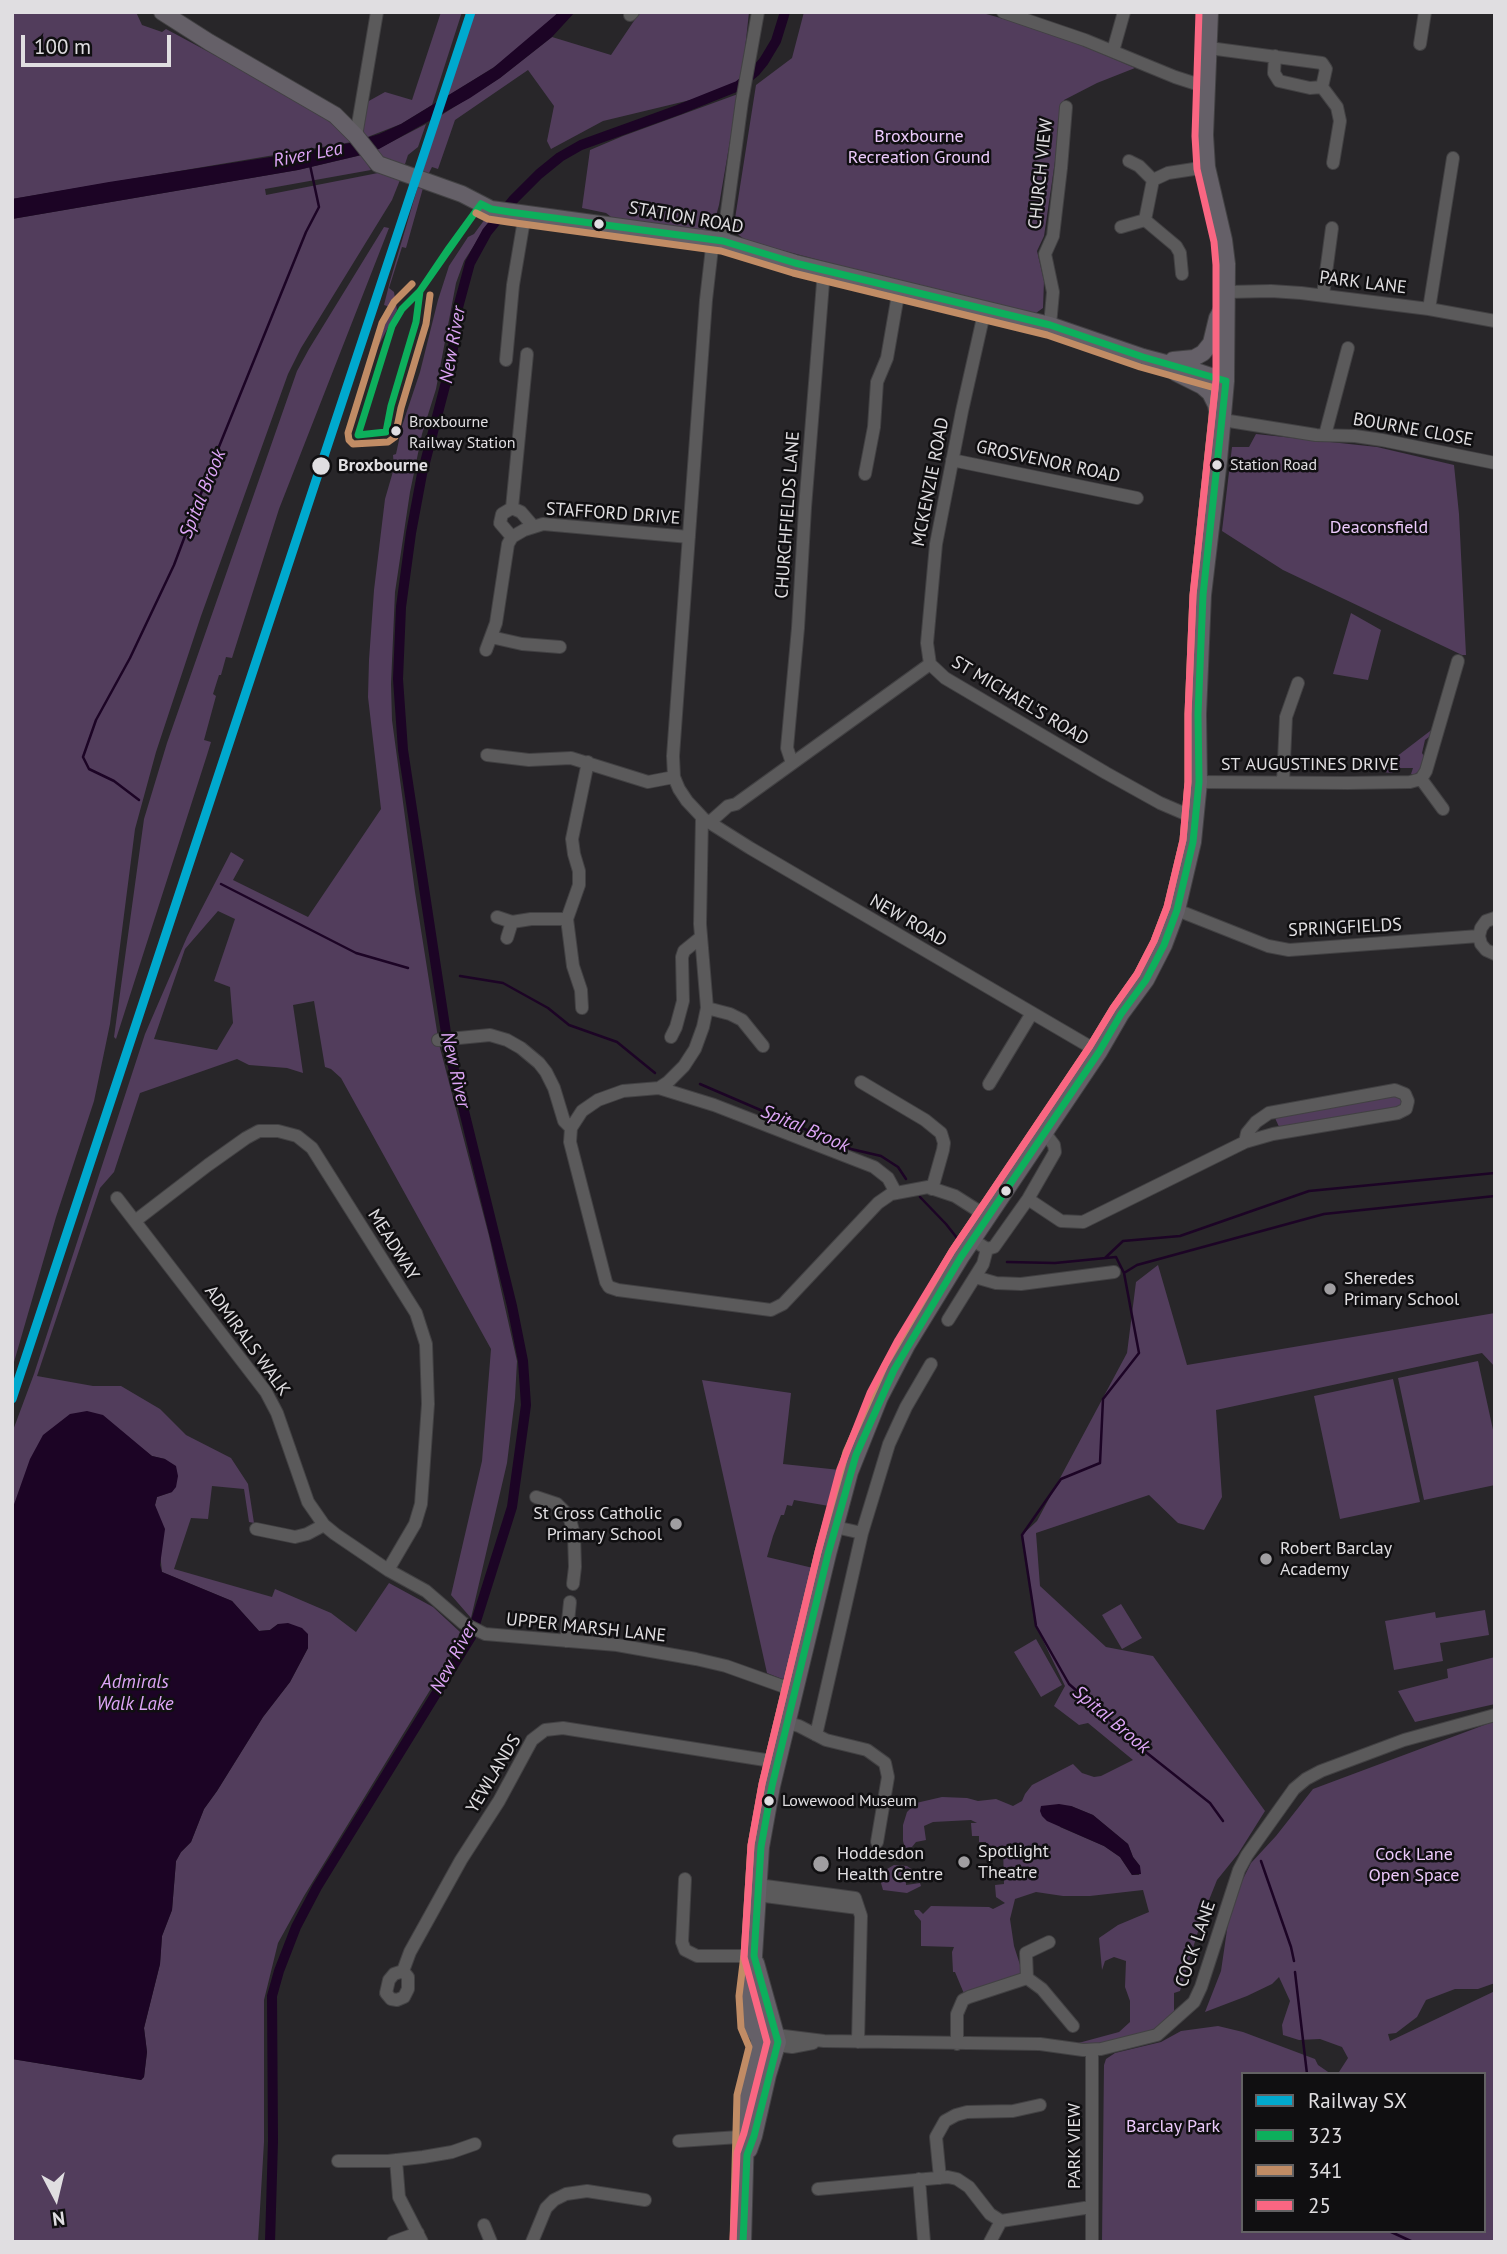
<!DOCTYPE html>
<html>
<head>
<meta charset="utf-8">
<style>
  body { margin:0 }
  #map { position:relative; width:1507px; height:2254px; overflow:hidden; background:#282629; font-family:"PT Sans",sans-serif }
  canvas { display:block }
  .frame { position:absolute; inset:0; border:14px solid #e0dee1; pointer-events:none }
  .legend { position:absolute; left:1241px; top:2072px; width:245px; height:161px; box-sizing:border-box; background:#100f11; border:2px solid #636264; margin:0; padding:9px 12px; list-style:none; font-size:21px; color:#e0dee1 }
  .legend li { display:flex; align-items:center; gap:14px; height:35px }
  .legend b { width:35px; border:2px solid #636264 }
  .north { position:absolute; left:21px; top:2163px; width:70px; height:70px; -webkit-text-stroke:5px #100f11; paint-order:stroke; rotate:173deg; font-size:19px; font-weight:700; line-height:28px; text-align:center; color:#e0dee1 }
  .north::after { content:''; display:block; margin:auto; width:24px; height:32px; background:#e0dee1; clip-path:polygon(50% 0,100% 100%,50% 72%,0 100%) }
  .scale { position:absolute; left:21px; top:35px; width:150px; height:32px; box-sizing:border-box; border:4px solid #e0dee1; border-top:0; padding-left:9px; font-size:21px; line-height:24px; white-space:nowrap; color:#e0dee1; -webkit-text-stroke:5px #100f11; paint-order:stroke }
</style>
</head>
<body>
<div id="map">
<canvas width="1507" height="2254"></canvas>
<div class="frame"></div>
<ul class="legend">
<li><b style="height:9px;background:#00a9ce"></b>Railway SX</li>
<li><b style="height:9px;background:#0daf5c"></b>323</li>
<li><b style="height:9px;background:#c18c65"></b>341</li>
<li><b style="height:9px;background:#fa6682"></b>25</li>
</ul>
<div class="north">N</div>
<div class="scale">100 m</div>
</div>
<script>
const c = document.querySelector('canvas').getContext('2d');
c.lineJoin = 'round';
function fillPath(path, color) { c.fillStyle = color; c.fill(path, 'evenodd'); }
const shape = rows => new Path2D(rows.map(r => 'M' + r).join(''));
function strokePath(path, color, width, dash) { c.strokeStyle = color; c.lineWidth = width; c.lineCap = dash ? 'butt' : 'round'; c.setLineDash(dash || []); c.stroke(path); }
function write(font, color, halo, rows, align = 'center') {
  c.font = font + ' "PT Sans",sans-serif'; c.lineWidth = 5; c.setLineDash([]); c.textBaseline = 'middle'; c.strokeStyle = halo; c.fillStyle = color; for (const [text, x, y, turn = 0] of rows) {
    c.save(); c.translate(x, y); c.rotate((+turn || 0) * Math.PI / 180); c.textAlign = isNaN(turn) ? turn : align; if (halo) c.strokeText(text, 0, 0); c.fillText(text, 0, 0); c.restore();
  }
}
fillPath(shape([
  [12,12,136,12,142,25,162,32,166,29,220,58,324,117,352,142,12,199],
  [441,12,462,12,432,105,401,124,365,138,362,132,367,102,385,92,412,100],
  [475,12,559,12,507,59,446,97],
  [640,12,749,12,743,68,740,80,707,96,603,121,551,149,547,141,554,106,528,70,455,120,438,169,432,167,428,175,422,173,440,116,500,78,552,37,611,55],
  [804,12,979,12,1051,32,1135,68,1097,83,1064,100,1044,236,1037,251,1044,281,1043,308,1036,313,990,305,762,245,744,239,736,233,734,225,756,85,792,58],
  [738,94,719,205,714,223,706,232,615,220,606,213,582,208,590,150,623,136],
  [426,124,418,147,408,155,404,167,381,159,374,151],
  [362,155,371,170,265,189,266,195,378,173,400,180,392,200,301,348,288,374,201,616,156,752,135,829,110,1024,94,1101,56,1217,12,1369,12,219,298,170],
  [418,186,423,188,406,248,402,247,389,288,394,292,397,310,378,347,390,307,384,305,390,281],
  [485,219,491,219,464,261,456,283,436,389,422,434,410,492,395,592,391,684,392,720,415,892,439,1044,489,1236,517,1361,515,1398,507,1463,471,1618,451,1595,482,1461,491,1349,341,1078,331,1069,325,1067,314,1001,293,1005,303,1073,287,1068,249,1065,237,1059,140,1093,114,1172,100,1188,37,1376,93,1386,121,1386,160,1409,186,1435,231,1458,248,1484,254,1523,249,1522,244,1489,212,1486,208,1519,191,1518,174,1569,272,1597,275,1589,331,1613,356,1632,389,1583,433,1607,460,1632,446,1664,304,1896,278,1943,264,2000,264,2142,258,2242,12,2242,12,2059,141,2080,144,2077,147,2052,144,2028,160,1964,162,1936,172,1910,176,1861,181,1852,191,1842,204,1809,217,1791,263,1717,290,1682,308,1648,278,1624,270,1630,259,1631,232,1601,162,1572,155,1505,157,1497,172,1492,165,1459,152,1456,129,1439,12,1510,12,1433,34,1374,145,1034,187,937,231,852,244,860,233,880,308,917,381,809,368,697,369,660,374,590,385,499,394,468,393,455,396,454,402,426,420,372,438,300,449,266,468,237,474,234],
  [218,911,235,919,214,981,230,987,233,1023,217,1050,154,1039,185,949],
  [384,227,389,228,279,509,232,658,226,657,221,675,219,675,213,694,216,696,204,740,211,742,207,755,116,1039,114,1037,144,819,167,743,297,371,309,349],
  [1256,434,1377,447,1454,465,1459,514,1466,655,1462,655,1283,570,1222,531,1232,447,1249,447],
  [1351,613,1381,630,1368,680,1333,674],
  [1434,728,1430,736,1425,740,1422,753,1425,758,1423,768,1415,774,1411,774,1413,768,1396,768,1392,773,1383,772,1383,767],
  [1395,1094,1404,1101,1401,1108,1280,1129,1275,1118],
  [1158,1265,1187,1365,1495,1313,1495,1367,1482,1353,1216,1410,1222,1497,1204,1530,1178,1523,1149,1495,1036,1533,1040,1586,1106,1647,1153,1656,1265,1811,1238,1854,1217,1880,1203,1915,1180,1991,1174,1993,1174,2018,1154,2031,1087,2047,1071,2045,1119,2032,1130,2022,1130,2001,1125,1987,1126,1961,1114,1957,1105,1961,1102,1970,1099,1938,1118,1925,1149,1912,1143,1890,1090,1896,1063,1896,1036,1892,1015,1899,1010,1919,1014,1946,1021,1968,1020,1977,965,1996,955,1972,953,1972,952,1952,954,1947,921,1946,921,1921,915,1914,914,1910,919,1910,923,1914,931,1906,989,1907,993,1909,1005,1903,996,1897,995,1885,1004,1884,1003,1847,986,1847,986,1842,979,1842,979,1836,972,1836,971,1823,977,1823,971,1820,933,1822,924,1826,926,1840,916,1842,912,1847,905,1848,903,1841,903,1825,907,1812,916,1803,942,1797,967,1798,978,1801,996,1799,1013,1806,1022,1801,1025,1794,1032,1785,1073,1764,1082,1773,1094,1777,1101,1776,1133,1760,1088,1723,1079,1725,1054,1706,1065,1686,1036,1626,1022,1535,1037,1521,1127,1353,1136,1282],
  [1071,1806,1093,1815,1128,1844,1133,1857,1140,1866,1139,1875,1132,1875,1120,1857,1104,1846,1060,1827],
  [1478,1361,1495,1439,1495,1485,1424,1500,1398,1378],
  [1393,1379,1420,1502,1340,1519,1314,1396],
  [702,1380,791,1393,783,1464,840,1470,829,1506,794,1500,792,1506,787,1505,784,1515,781,1515,773,1536,767,1557,813,1568,788,1678,782,1679,767,1673],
  [1121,1604,1142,1638,1122,1649,1102,1615],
  [1485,1610,1489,1635,1440,1643,1443,1661,1394,1670,1385,1621,1435,1612,1436,1618],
  [1036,1639,1062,1685,1041,1697,1014,1652],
  [1495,1657,1495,1704,1415,1722,1398,1691,1448,1678,1447,1669],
  [1495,1721,1495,1983,1478,1989,1455,1989,1426,2000,1417,2017,1396,2033,1388,2034,1390,2041,1495,1991,1495,2242,1102,2242,1104,2065,1106,2059,1115,2053,1161,2042,1181,2031,1218,2026,1243,2032,1315,2059,1318,2065,1331,2074,1243,2074,1243,2231,1484,2231,1484,2074,1334,2074,1339,2072,1348,2058,1342,2047,1320,2039,1299,2040,1283,2035,1282,2025,1290,2001,1279,1977,1272,1984,1247,1996,1205,2012,1221,1971,1228,1923,1241,1883,1251,1863,1276,1836,1313,1789],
  [894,1865,907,1866,917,1873,915,1878,906,1881,906,1885,920,1883,921,1886,907,1893,883,1890,881,1883,882,1876,887,1869]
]), '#523d5c');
fillPath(shape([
  [559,12,575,12,552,37,500,78,470,98,379,149,357,156,298,170,12,219,12,199,109,182,296,153,350,143,379,134,401,124,493,68],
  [87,1411,103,1415,152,1456,165,1459,176,1466,178,1476,176,1487,172,1492,157,1497,155,1505,165,1529,160,1565,162,1572,232,1601,259,1631,270,1630,278,1624,288,1623,302,1628,308,1634,308,1648,290,1682,263,1717,217,1791,204,1809,191,1842,181,1852,176,1861,172,1910,162,1936,160,1964,144,2028,147,2052,144,2077,141,2080,12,2059,12,1510,30,1459,43,1435,70,1414],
  [1059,1804,1071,1806,1093,1815,1128,1844,1133,1857,1140,1866,1141,1874,1132,1875,1120,1857,1104,1846,1047,1821,1042,1816,1040,1811,1041,1806]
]), '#1c0425');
strokePath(shape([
  [139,800,114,781,89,769,83,757,96,720,130,658,174,565,214,459,306,232,319,207,310,165],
  [221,884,356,953,408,968],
  [460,976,503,983,548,1008,569,1025,617,1042,655,1073],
  [700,1084,851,1149,881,1156,898,1167,906,1179],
  [920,1197,946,1224,957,1238],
  [1105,1258,1123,1241,1180,1236,1309,1191,1495,1173],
  [1007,1262,1055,1263,1116,1257,1124,1273,1139,1353,1103,1399,1100,1463,1061,1479,1022,1535,1036,1626,1069,1684,1147,1753,1210,1803,1223,1821],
  [1124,1273,1137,1265,1324,1214,1495,1196],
  [1261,1861,1291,1947,1294,1961],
  [1295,1972,1307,2074],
  [1389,2231,1413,2242]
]), '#1c0425', 2.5);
strokePath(shape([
  [270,2242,273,2141,272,1996,279,1971,296,1927,317,1887,471,1637,512,1507,526,1405,523,1361,512,1306,448,1046,403,750,398,679,401,607,411,533,422,474,452,359,456,315,470,263,487,232,514,199,539,174,560,157,581,145,678,110,738,86,755,72,764,61,776,41,785,12]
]), '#1c0425', 10);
const minor = shape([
  [1003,12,1085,40,1175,77,1206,87],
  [630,15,633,12],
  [1420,44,1425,12],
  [1209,48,1322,63,1326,69,1322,87,1337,107,1340,121,1333,163],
  [1113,51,1124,12],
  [1275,56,1274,73,1279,81,1310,88,1322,87],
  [356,136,377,12],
  [1129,161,1139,166,1153,180],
  [1145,220,1153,180,1168,173,1207,167],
  [1145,220,1176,246,1180,253,1182,274],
  [1121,227,1145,220],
  [713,239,706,300,673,756,674,777,679,789,687,801,702,817,700,924,707,1008,703,1027,695,1049,684,1066,668,1082,659,1088,623,1091,598,1100,582,1111,571,1128,570,1142,606,1282,609,1287,618,1290,771,1310,783,1304,878,1203,891,1194,928,1187,955,1196,988,1217],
  [723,241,742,101,758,12],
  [1227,292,1271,291,1301,293,1429,309,1495,321],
  [1323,295,1332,228],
  [1429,309,1453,158],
  [1050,325,1053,292,1045,254,1053,236,1061,168,1066,107],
  [506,360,513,285,525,214],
  [1223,420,1316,435,1355,436,1382,440,1495,463],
  [1325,435,1348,348],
  [952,460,1137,498],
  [865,474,874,427,877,382,887,358,899,289],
  [512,508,527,354],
  [512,508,521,512,533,526],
  [512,537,500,523,502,514,512,508],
  [491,637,522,644,560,647],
  [486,650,496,623,508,544,512,537,524,530,543,524,689,537],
  [930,664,927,643,936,544,962,411,985,309],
  [487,755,529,760,571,758,648,782,674,777],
  [792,763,787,748,798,628,805,508,824,270],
  [1421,779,1443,809],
  [1199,782,1348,783,1410,782,1421,779,1426,771,1458,661],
  [1283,782,1286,717,1298,683],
  [704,819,750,848,1099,1052],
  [710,822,728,806,736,804,930,664,945,678,1106,773,1160,803,1195,818],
  [1177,910,1268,946,1289,950,1479,936],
  [497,917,512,922,531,919,567,919],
  [1495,918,1486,921,1481,928,1479,936,1481,944,1486,950,1495,954],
  [507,938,512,922],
  [582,1008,581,990,573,966,567,919,579,885,579,871,574,854,572,839,588,762],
  [707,1008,730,1014,742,1020,763,1046],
  [671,1037,676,1027,683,1001,682,957,684,951,700,938],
  [438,1040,490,1035,507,1040,521,1048,539,1063,546,1072,554,1088,564,1121,571,1128],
  [861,1082,925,1120,941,1133,944,1143,943,1150,932,1189],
  [989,1084,1032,1013],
  [659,1088,714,1105,874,1167,888,1178,896,1193],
  [117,1198,266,1392,277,1413,308,1502,324,1525,335,1534,388,1570,426,1591,463,1623,485,1634,617,1645,696,1659,726,1666,796,1691],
  [1028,1199,1061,1221,1083,1222,1245,1142,1247,1133,1256,1122,1269,1113,1395,1090,1405,1094,1408,1101,1406,1109,1398,1113,1273,1134,1245,1142],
  [135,1221,208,1165,246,1138,259,1131,278,1131,297,1136,312,1148,416,1313,426,1344,428,1404,421,1504,415,1524,388,1570],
  [973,1240,987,1249,994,1247,1028,1199,1055,1152,1054,1145,1044,1132],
  [975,1277,996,1283,1021,1284,1114,1272],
  [948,1320,983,1264,987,1249],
  [536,1497,557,1504,569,1516,574,1534,575,1567,573,1584],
  [835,1527,862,1533],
  [256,1529,295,1537,307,1534,324,1525],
  [566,1641,570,1602],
  [788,1723,799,1726,826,1740,867,1750,885,1763,888,1777,877,1842],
  [816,1735,862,1533,876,1487,889,1444,906,1407,931,1364],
  [685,1879,682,1942,685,1950,697,1956,754,1956],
  [758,1885,855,1898,861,1916,858,2042],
  [757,1895,858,1908],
  [403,1971,408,1977,408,1989,404,1997,397,2000,391,1999,386,1993,389,1980,394,1974,403,1971,410,1952,461,1860,499,1801,532,1740,545,1730,563,1728,778,1762],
  [1027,1978,1026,1953,1049,1942],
  [776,2035,824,2041,1040,2044,1083,2050,1101,2049,1157,2035,1194,2002,1201,1987,1239,1870,1247,1855,1294,1789,1306,1779,1321,1771,1404,1740,1495,1715],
  [957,2044,957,2014,963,2000,969,1997,1027,1978,1042,1989,1073,2026],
  [777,2045,792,2047,813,2043],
  [1092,2050,1092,2242],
  [679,2141,754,2136],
  [396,2160,399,2197,422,2242],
  [338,2161,388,2161,423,2157,452,2152,475,2144],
  [940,2178,936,2137,945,2121,956,2115,967,2112,1013,2111,1040,2105],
  [919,2179,924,2242],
  [818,2189,948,2177,957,2179,969,2187,990,2214,1001,2221,1091,2207],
  [484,2225,491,2242],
  [393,2242,418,2233],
  [532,2242,546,2208,554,2200,566,2194,587,2191,645,2200],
  [990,2242,1001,2221]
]);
const major = shape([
  [162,12,209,42,335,115,356,136,378,164,462,194,491,209,723,241,795,263,1050,325,1143,357,1196,371,1226,381],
  [1173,360,1194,358,1203,353,1211,343,1217,318,1223,307],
  [1176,373,1202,386,1210,393,1216,405,1218,417],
  [749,2150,754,2136,768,2075,778,2042,756,1963],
  [743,2242,747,2095,760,2047,758,2037,751,2025,749,1996,754,1956,761,1847,772,1786,828,1554,850,1472,880,1397,907,1345,961,1257,1099,1052,1121,1014,1146,980,1164,945,1177,910,1193,842,1199,782,1198,714,1203,595,1219,460,1226,381,1227,264,1224,240,1207,167,1205,135,1210,12]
]);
strokePath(minor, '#424143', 14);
strokePath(major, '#424143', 18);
strokePath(minor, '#5b5a5b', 12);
strokePath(major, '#656068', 16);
strokePath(shape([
  [481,204,491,209,510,212,723,241,795,263,1050,325,1143,357,1226,381],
  [481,204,420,291,449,248,481,204],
  [420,291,416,322,391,406,386,432,358,435,392,326,402,309,420,291],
  [743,2242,747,2155,754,2136,778,2042,754,1956,761,1847,772,1786,828,1554,856,1455,894,1370,961,1257,1099,1052,1121,1014,1146,980,1164,945,1177,910,1193,842,1199,782,1198,714,1203,595,1226,381]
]), '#0daf5c', 7);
strokePath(shape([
  [476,213,488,219,508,222,721,251,793,273,1047,335,1140,367,1215,388,1193,595,1188,714,1188,782,1183,840,1167,907,1154,941,1137,974,1113,1008,1090,1046,952,1251,885,1365,846,1452,818,1552,762,1784,751,1845,744,1955,739,1996,741,2028,749,2047,737,2095,733,2242],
  [412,284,394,302,382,323,348,433,349,440,353,444,388,442,395,437,401,408,426,324,430,295]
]), '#c18c65', 7);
strokePath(shape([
  [733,2242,737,2153,744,2133,767,2042,744,1957,751,1845,762,1784,818,1552,840,1469,870,1393,898,1340,952,1251,1090,1046,1113,1008,1137,974,1154,941,1167,907,1183,840,1188,782,1188,714,1193,595,1216,380,1216,265,1214,242,1197,169,1195,136,1199,12]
]), '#fa6682', 7);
strokePath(shape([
  [12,1399,471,12]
]), '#00a9ce', 9);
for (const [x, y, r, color] of [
  [599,224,6,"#e0dee1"],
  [396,431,6,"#e0dee1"],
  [1217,465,6,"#e0dee1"],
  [321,466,10,"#e0dee1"],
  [1006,1191,6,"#e0dee1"],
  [1330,1289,7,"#a09ea1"],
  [676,1524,7,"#a09ea1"],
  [1266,1559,7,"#a09ea1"],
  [769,1801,6,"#e0dee1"],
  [964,1862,7,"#a09ea1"],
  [821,1864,9,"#a09ea1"]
]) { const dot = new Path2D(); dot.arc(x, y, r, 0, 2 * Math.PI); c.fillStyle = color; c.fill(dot); strokePath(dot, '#100f11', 2.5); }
write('16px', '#e0dee1', '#100f11', [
  ["Broxbourne",409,422],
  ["Railway Station",409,443],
  ["Station Road",1230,465],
  ["Lowewood Museum",782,1801]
], 'left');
write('18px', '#eccafc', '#100f11', [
  ["Broxbourne",919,137],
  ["Recreation Ground",919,158],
  ["Deaconsfield",1379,528],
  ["Cock Lane",1414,1855],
  ["Open Space",1414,1876],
  ["Barclay Park",1173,2127]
]);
write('18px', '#e0dee1', '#100f11', [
  ["CHURCH VIEW",1041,174,-84],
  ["STATION ROAD",686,218,10],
  ["PARK LANE",1363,283,7],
  ["BOURNE CLOSE",1413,430,10],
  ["GROSVENOR ROAD",1048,462,12],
  ["MCKENZIE ROAD",931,482,-79],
  ["STAFFORD DRIVE",613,514,4],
  ["CHURCHFIELDS LANE",788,515,-86],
  ["ST MICHAEL'S ROAD",1020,701,31],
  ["ST AUGUSTINES DRIVE",1310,765],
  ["NEW ROAD",908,921,30],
  ["SPRINGFIELDS",1345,928,-3],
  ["MEADWAY",393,1245,58],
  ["ADMIRALS WALK",247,1341,54],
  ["UPPER MARSH LANE",586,1628,6],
  ["YEWLANDS",494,1774,-59],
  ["COCK LANE",1196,1944,-71],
  ["PARK VIEW",1075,2146,-90]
]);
write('bold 18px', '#e0dee1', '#100f11', [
  ["Broxbourne",338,466]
], 'left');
write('18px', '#e0dee1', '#100f11', [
  ["Sheredes",1344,1279],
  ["Primary School",1344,1300],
  ["St Cross Catholic",662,1514,"right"],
  ["Primary School",662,1535,"right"],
  ["Robert Barclay",1280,1549],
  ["Academy",1280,1570],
  ["Spotlight",978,1852],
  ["Theatre",978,1873],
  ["Hoddesdon",837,1854],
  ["Health Centre",837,1875]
], 'left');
write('italic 19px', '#dda5f6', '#100f11', [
  ["River Lea",308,155,-11],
  ["New River",453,345,-80],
  ["Spital Brook",203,494,-68],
  ["New River",455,1070,77],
  ["Spital Brook",805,1129,23],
  ["New River",454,1658,-62],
  ["Admirals",135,1683],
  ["Walk Lake",135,1705],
  ["Spital Brook",1111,1720,40]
]);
</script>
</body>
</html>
